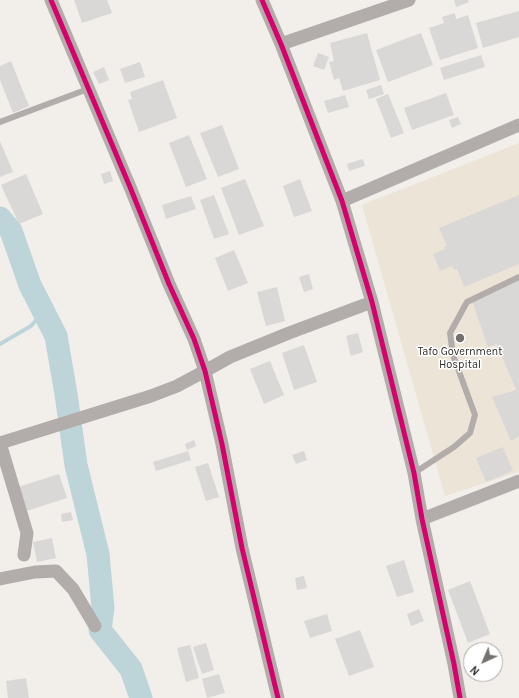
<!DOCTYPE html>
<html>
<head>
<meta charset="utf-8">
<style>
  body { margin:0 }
  #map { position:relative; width:519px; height:698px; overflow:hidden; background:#f2eeea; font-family:Karla,sans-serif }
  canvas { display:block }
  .north { position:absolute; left:463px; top:642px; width:40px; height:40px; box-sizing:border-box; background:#fff; border:1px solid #ababa9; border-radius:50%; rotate:224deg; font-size:11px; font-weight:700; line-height:16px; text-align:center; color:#2e2c29 }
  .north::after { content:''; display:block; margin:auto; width:14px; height:18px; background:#73706d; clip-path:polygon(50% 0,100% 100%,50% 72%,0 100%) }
</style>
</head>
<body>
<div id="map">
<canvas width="519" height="698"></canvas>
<div class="north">N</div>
</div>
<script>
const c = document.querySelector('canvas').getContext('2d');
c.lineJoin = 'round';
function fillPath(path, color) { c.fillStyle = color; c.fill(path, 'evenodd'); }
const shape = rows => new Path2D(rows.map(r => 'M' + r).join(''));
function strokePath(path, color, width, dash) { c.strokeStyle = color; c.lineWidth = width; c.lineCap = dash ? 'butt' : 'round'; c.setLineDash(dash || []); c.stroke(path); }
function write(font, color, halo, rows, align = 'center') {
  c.font = font + ' Karla,sans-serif'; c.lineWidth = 3; c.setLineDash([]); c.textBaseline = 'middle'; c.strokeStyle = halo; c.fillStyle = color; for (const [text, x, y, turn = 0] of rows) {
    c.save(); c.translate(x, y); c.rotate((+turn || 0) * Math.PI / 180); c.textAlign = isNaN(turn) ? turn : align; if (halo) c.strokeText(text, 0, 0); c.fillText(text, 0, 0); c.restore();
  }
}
fillPath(shape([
  [519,143,519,472,445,496,362,205]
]), '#ede4d8');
strokePath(shape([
  [0,344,31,326,43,312]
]), '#bdd5d9', 4);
strokePath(shape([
  [0,218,11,231,30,285,56,336,66,394,76,465,98,554,103,608,100,630,131,669,141,698]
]), '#bdd5d9', 23);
fillPath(shape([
  [74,0,107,0,112,13,82,23],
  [454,0,468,0,469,2,456,7],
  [519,11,519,37,483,48,476,23],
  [455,13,456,19,468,15,478,48,440,60,429,28,444,23,442,17],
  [367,33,380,80,343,91,339,78,334,80,329,62,334,61,330,43],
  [421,33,433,65,388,82,376,50],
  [318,53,329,57,324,70,313,66],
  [481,55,485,67,444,80,440,68],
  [11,61,29,106,13,113,0,80,0,66],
  [140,62,145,77,125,83,120,69],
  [104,67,109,80,99,84,93,72],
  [163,80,177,118,139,132,128,100,132,99,130,92],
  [381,85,384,94,369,99,366,90],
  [446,93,454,115,412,130,404,108],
  [388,94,404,133,391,138,376,99],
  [345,95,349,107,328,113,324,101],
  [458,117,461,124,452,128,449,120],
  [222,125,239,169,218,177,200,133],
  [189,135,207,179,186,187,169,143],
  [0,141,13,172,0,177],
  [363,159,365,166,349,171,347,164],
  [110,171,113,181,104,184,101,174],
  [26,174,43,214,19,224,1,185],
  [245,179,264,226,239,235,221,188],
  [300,179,312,211,294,217,283,186],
  [214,195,229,234,214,239,200,200],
  [519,195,519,264,464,287,457,269,454,270,452,266,440,271,433,254,445,249,444,247,447,246,439,228],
  [191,196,196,209,166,219,162,205],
  [234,250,248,283,228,291,215,258],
  [309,274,313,289,304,292,299,277],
  [519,280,519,436,511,441,492,397,516,390,497,344,488,347,472,301],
  [277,287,285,321,266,326,257,292],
  [358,333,363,352,351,356,346,336],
  [304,345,317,382,294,390,282,353],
  [270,361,284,395,264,404,250,369],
  [194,440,196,446,187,450,185,444],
  [503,447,513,471,486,482,476,458],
  [188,451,191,460,156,471,153,462],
  [304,451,307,460,296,464,292,455],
  [208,463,219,497,206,501,195,467],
  [59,474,67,498,23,512,15,488],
  [71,512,73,520,62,522,61,514],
  [52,538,56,558,37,562,33,542],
  [404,560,414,592,397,597,386,566],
  [304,576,307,588,297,590,295,578],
  [470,581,490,634,468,643,448,590],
  [419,609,424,621,411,626,407,614],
  [327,614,332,631,310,638,304,621],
  [360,630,374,667,349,676,335,639],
  [206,643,214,670,202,674,193,647],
  [190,645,199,678,186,682,177,648],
  [219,674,225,693,207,698,202,679],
  [26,678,29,698,8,698,6,681]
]), '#dad7d7');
strokePath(shape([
  [0,122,88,89],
  [414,473,454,447,470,433,475,415,453,355,450,333,467,302,519,277]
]), '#b2adab', 6);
strokePath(shape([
  [51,0,130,187,169,284,194,339,205,371,222,444,242,548,278,698],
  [262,0,281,44,342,201,372,302,414,473,422,519,454,664,460,698],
  [281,44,409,0],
  [342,201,519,125],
  [0,443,151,396,177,386,205,371,230,357,289,333,372,302],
  [0,443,27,533,24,555],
  [422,519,519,481],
  [0,579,35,572,56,571,73,589,95,626]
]), '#b2adab', 13);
strokePath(shape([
  [51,0,130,187,169,284,194,339,205,371,222,444,242,548,278,698],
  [262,0,281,44,342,201,372,302,414,473,422,519,454,664,460,698]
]), '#d6006c', 5);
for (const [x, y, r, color] of [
  [460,338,5,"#73706d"]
]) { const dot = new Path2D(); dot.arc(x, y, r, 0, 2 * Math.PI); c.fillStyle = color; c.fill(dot); strokePath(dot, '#fff', 1.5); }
write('11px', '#2e2c29', '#fff', [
  ["Tafo Government",460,352],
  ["Hospital",460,365]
]);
</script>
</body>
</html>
